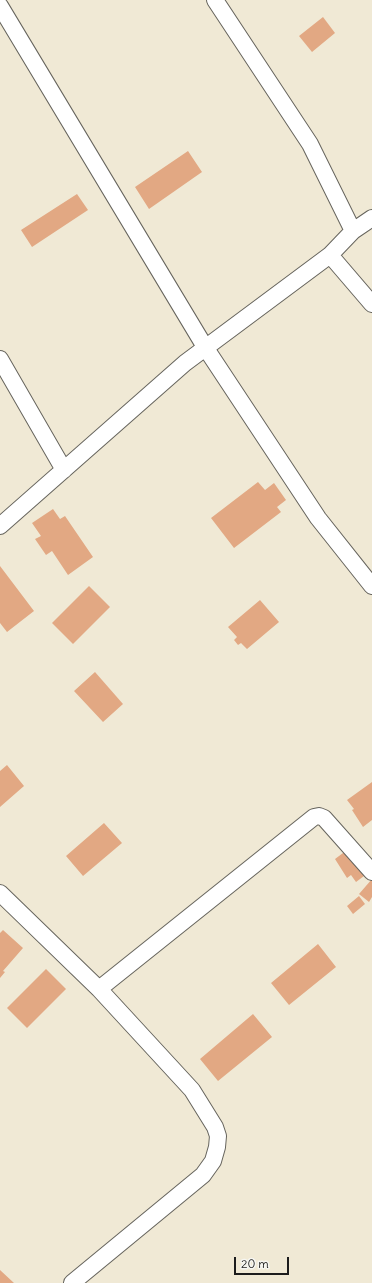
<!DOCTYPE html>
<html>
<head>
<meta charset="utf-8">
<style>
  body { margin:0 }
  #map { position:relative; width:372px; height:1283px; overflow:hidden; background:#f0e9d5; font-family:Delius,sans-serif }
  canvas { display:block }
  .scale { position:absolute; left:234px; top:1257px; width:55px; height:18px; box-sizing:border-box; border:2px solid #1c1c1c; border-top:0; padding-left:5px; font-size:12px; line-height:14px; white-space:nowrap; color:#1c1c1c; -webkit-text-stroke:3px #f6f6f2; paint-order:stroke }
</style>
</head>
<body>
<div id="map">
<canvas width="372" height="1283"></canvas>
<div class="scale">20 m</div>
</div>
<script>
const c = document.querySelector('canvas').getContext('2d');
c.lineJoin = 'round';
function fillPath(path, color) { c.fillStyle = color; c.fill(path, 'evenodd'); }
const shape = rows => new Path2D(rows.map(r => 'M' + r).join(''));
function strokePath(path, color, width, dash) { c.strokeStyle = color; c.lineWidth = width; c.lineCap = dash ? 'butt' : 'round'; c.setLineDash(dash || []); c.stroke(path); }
fillPath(shape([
  [323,17,335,33,312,52,299,36],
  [188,151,202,172,149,209,135,187],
  [77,194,88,210,32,247,21,230],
  [258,482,265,490,274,483,286,500,277,507,281,512,234,548,211,518],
  [53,509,60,519,65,516,93,557,68,575,52,551,46,555,35,539,41,536,32,523],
  [0,566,34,611,7,632,0,623],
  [89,586,110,607,73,644,52,623],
  [260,600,279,622,247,649,241,643,238,645,234,640,237,637,228,627],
  [95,672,123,704,103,722,74,691],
  [7,765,24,786,0,807,0,771],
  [372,782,372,820,363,827,352,810,354,809,347,800],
  [104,823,122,843,83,876,66,856],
  [347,850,364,876,356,882,351,875,347,878,335,859],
  [372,879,372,897,369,902,359,894],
  [359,896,365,904,353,914,347,906],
  [3,930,23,948,3,971,5,972,0,978,0,933],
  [318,944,336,967,289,1005,271,983],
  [46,969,66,989,27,1028,7,1008],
  [253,1014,272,1037,218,1081,200,1059],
  [0,1270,14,1283,0,1283]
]), '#e2a883');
const minor = shape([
  [0,6,205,347,318,518,372,586],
  [353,231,372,218],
  [330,255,372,304],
  [0,359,64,470],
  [0,526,185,363,330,255,353,231,310,144,215,0],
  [0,893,99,989,192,1090,215,1127,218,1136,217,1147,213,1161,203,1175,72,1283],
  [99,989,314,817,319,816,324,818,372,872]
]);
strokePath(minor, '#66645d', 18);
strokePath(minor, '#fff', 16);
</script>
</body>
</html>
